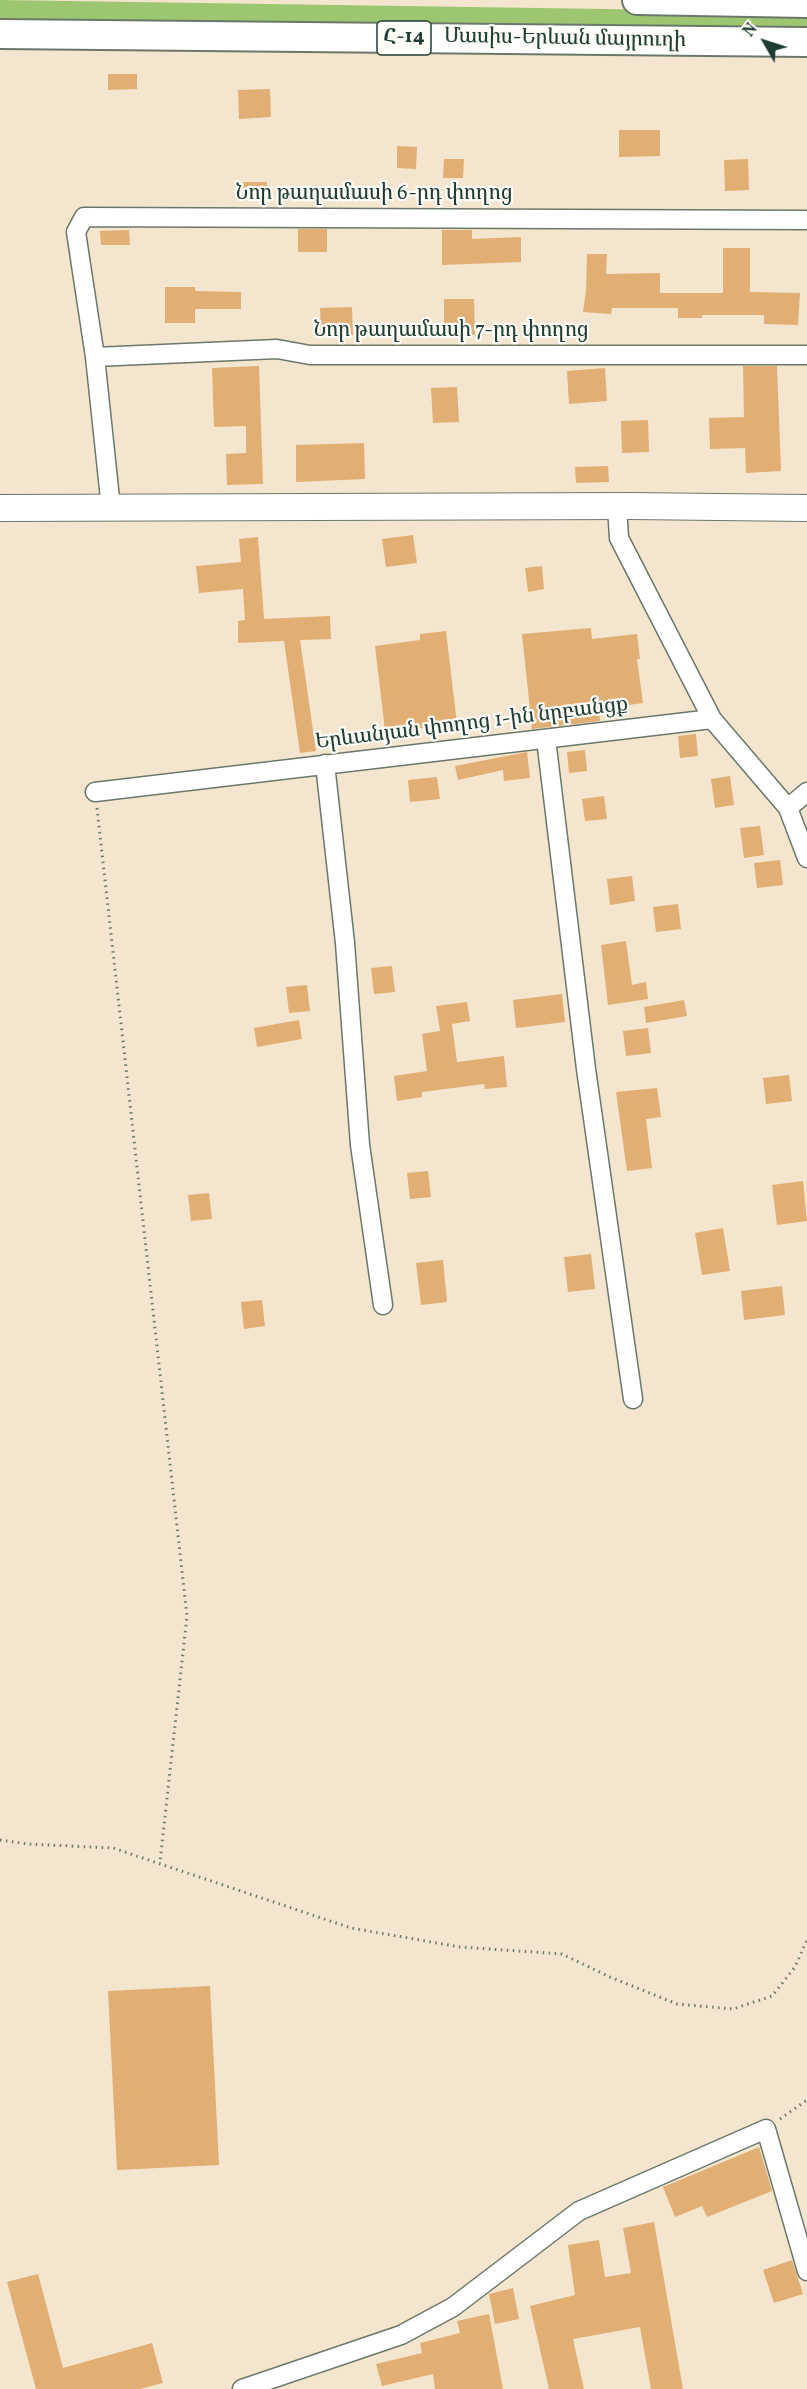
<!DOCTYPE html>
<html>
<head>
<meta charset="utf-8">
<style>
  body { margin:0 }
  #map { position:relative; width:807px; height:2389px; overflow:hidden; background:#f4e6ce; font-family:Vollkorn,serif }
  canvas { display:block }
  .north { position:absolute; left:735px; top:12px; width:60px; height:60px; -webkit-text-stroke:4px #fdfcf7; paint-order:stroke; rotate:309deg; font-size:16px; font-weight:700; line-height:24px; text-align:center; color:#1f3d34 }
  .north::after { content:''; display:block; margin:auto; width:21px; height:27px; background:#1f3d34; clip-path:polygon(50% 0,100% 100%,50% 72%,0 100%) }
</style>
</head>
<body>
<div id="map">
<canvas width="807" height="2389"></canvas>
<div class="north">N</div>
</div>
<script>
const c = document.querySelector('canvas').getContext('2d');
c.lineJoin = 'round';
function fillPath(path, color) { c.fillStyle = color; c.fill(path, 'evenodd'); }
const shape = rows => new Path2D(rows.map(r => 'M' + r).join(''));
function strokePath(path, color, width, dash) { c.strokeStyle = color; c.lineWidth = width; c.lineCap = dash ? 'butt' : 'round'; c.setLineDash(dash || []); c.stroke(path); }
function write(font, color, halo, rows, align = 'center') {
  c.font = font + ' Vollkorn,"Noto Serif Armenian",serif'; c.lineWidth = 4.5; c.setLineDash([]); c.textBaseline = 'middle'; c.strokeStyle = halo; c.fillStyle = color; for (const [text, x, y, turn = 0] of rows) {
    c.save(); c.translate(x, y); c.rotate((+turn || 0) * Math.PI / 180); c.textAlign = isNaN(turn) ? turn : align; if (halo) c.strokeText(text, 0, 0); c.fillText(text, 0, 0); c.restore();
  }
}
fillPath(shape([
  [0,0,807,12,807,33,0,21]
]), '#9dc671');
fillPath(shape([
  [108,74,137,74,137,89,108,90],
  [270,89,271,117,239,119,238,90],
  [619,130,660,130,660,156,619,157],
  [397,146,417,147,416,169,397,168],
  [444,159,464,159,463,178,443,178],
  [748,159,749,190,725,191,724,160],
  [243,182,267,182,267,199,244,199],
  [298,229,327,229,327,252,298,252],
  [129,230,130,245,101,245,100,231],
  [442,230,472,230,472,239,521,237,521,262,442,265],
  [723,248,750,248,750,292,800,293,798,325,764,324,764,315,702,315,702,318,678,318,678,308,612,308,611,314,583,312,586,291,587,254,607,254,606,274,660,273,660,293,723,293],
  [165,287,195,287,195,291,241,292,241,309,195,309,195,323,165,323],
  [444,299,474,299,475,335,444,335],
  [352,307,353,335,321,336,320,308],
  [259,366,263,484,227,485,226,454,246,453,246,426,214,427,212,368],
  [743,366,777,366,781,471,746,473,745,448,710,449,709,418,744,417],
  [605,368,607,401,569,404,567,371],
  [457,387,459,422,433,423,431,388],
  [648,420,649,452,622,453,621,421],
  [364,443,365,479,296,482,296,445],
  [608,466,609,482,576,483,575,467],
  [413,535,417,563,386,567,382,539],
  [258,537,264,619,330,616,331,639,300,640,316,751,300,753,284,641,238,643,238,621,245,620,243,589,199,593,196,566,241,562,239,539],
  [542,566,544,589,528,592,525,568],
  [591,628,592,639,637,634,640,659,637,659,643,703,599,709,600,721,532,729,522,634],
  [446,631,457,724,412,729,412,735,386,739,375,646,420,640,420,634],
  [696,734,698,756,680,758,678,736],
  [585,750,587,771,569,773,567,752],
  [527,752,530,778,504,781,503,770,458,780,455,766],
  [730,776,734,805,715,808,711,779],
  [437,777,440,799,410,802,408,780],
  [604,796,607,819,585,821,582,799],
  [760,826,764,855,744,858,740,828],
  [780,860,783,885,757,888,754,863],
  [632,876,635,901,610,905,607,879],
  [678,904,681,929,656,932,653,907],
  [626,941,632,985,646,982,648,999,608,1005,601,945],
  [392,966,395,992,374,994,371,968],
  [307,985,310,1011,289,1013,286,987],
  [562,994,565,1022,516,1028,513,1000],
  [684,1000,687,1016,646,1023,644,1007],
  [467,1002,470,1021,452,1024,457,1062,504,1056,507,1087,485,1089,484,1084,422,1092,422,1097,397,1101,394,1076,427,1071,422,1034,440,1031,436,1006],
  [299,1020,302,1039,257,1047,254,1028],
  [648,1028,651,1053,626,1056,623,1031],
  [789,1075,792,1101,766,1104,763,1078],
  [657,1088,661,1117,646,1119,652,1168,627,1171,616,1092],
  [428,1171,431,1197,410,1199,407,1173],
  [803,1181,807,1221,777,1225,772,1185],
  [209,1193,212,1219,191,1221,188,1195],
  [723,1228,730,1271,702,1275,695,1233],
  [591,1254,595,1289,568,1292,564,1257],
  [443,1260,447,1302,421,1305,416,1263],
  [782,1286,785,1315,744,1320,741,1291],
  [262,1300,265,1326,244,1329,241,1302],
  [210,1986,219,2165,117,2170,108,1991],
  [759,2147,772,2191,707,2217,702,2206,675,2217,663,2187],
  [654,2222,683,2389,651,2389,640,2327,573,2339,584,2389,549,2389,530,2306,575,2295,568,2245,599,2240,605,2277,631,2273,623,2228],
  [792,2260,803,2294,774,2303,763,2270],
  [38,2274,63,2368,152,2343,163,2383,140,2389,36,2389,7,2282],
  [513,2288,519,2319,495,2324,489,2294],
  [489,2314,503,2389,435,2389,433,2374,382,2386,376,2364,422,2353,420,2343,460,2333,457,2321]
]), '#e1ae73');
const minor = shape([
  [95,357,277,349,310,355,807,355],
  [617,506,619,538,712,719,788,808,807,858],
  [111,508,95,357,76,232,84,217,807,220],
  [546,739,586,1069,633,1399],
  [325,764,345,943,360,1145,383,1305],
  [95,792,712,719],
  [788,808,807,792],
  [242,2389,401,2335,453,2307,579,2211,766,2129,807,2271]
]);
const secondary = shape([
  [0,508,631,506,807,508]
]);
const primary = shape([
  [637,0,807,3],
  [0,34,807,42]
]);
strokePath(minor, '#6a786a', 21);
strokePath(secondary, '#6a786a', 28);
strokePath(primary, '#6a786a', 32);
strokePath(shape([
  [97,808,187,1616,160,1862],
  [0,1840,27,1844,113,1848,351,1928,460,1947,562,1954,610,1977,677,2004,733,2009,772,1996,795,1967,807,1940],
  [780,2119,807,2100]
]), '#6a786a', 3, [1.5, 4.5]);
strokePath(minor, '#fff', 18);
strokePath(secondary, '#fff', 26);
strokePath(primary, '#fff', 28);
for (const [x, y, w] of [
  [404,38,54]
]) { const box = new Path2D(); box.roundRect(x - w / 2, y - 17, w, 34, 4.5); c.fillStyle = '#fdfcf7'; c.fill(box); strokePath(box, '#1f3d34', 1.5); }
write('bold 20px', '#1f3d34', null, [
  ["Հ-14",404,38]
]);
write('21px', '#1f3d34', '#fdfcf7', [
  ["Մասիս-Երևան մայրուղի",565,40,1],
  ["Նոր թաղամասի 6-րդ փողոց",374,195],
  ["Նոր թաղամասի 7-րդ փողոց",451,332],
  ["Երևանյան փողոց 1-ին նրբանցք",472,725,-7]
]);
</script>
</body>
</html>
